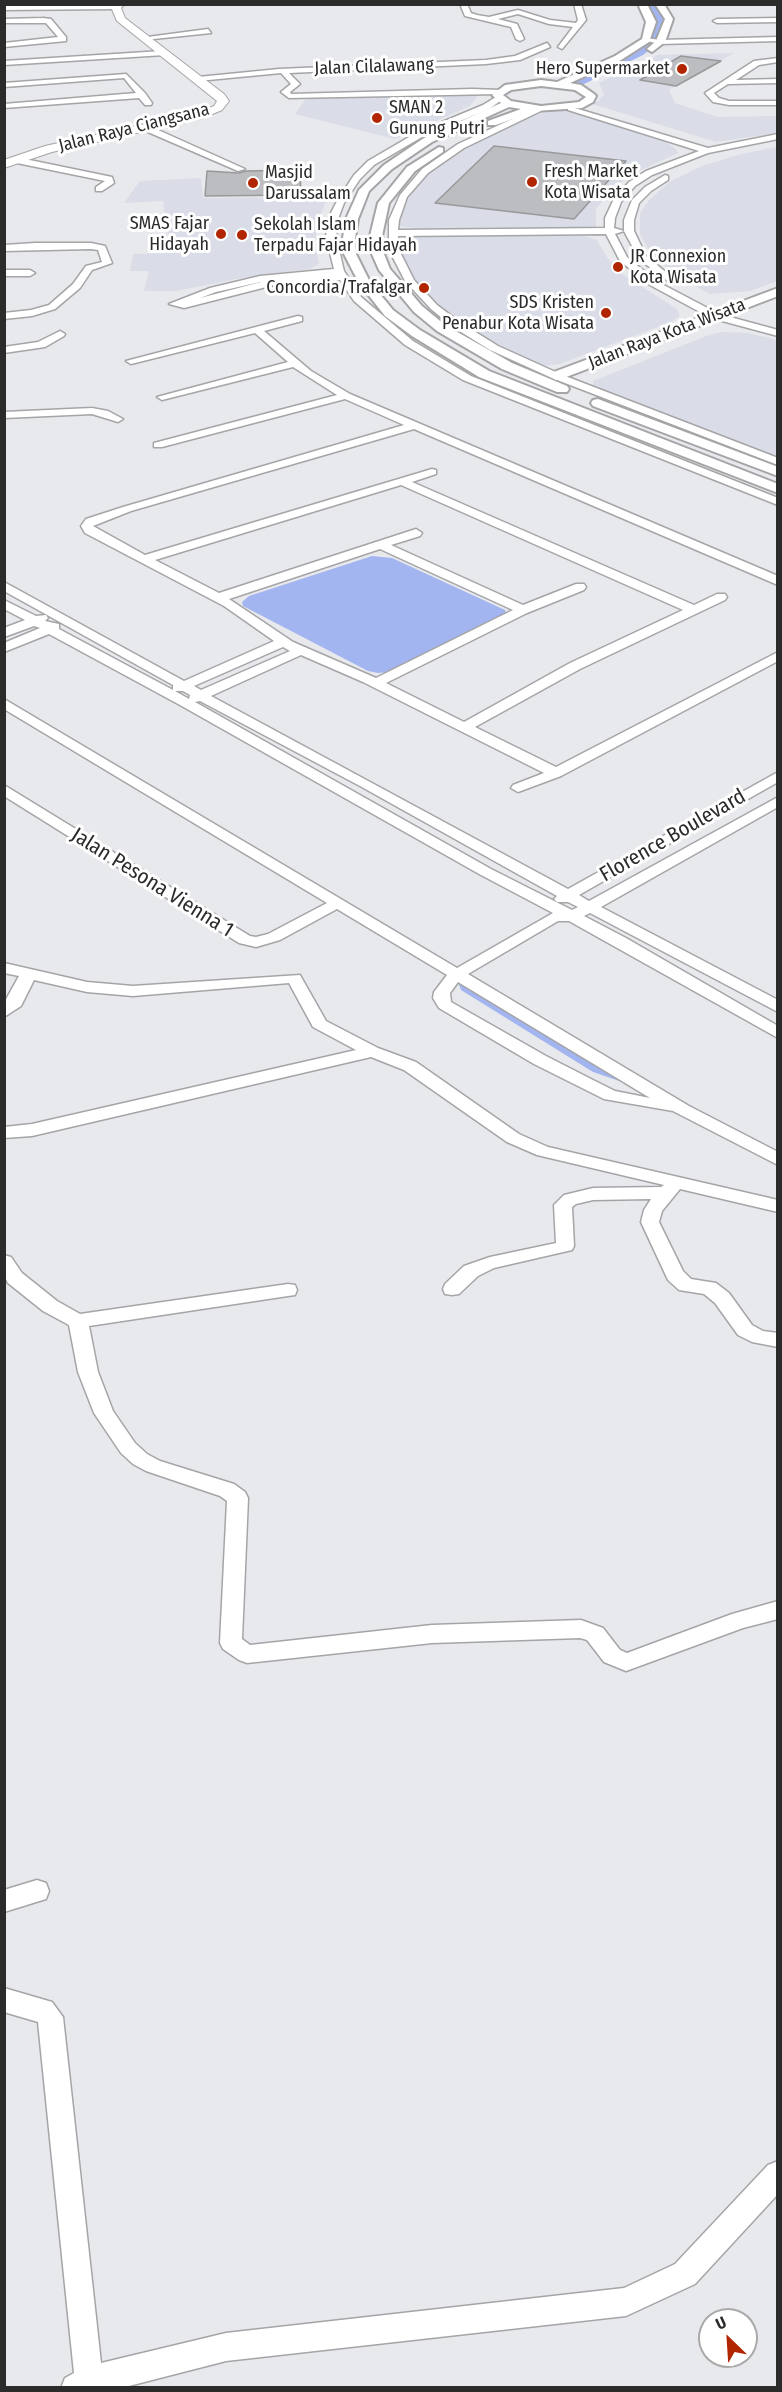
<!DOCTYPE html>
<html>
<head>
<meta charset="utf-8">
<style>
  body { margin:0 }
  #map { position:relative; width:782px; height:2392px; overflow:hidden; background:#e8e9ec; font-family:"Fira Sans Condensed",sans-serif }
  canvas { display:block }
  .frame { position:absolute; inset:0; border:6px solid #2b2b2c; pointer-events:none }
  .north { position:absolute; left:698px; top:2308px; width:60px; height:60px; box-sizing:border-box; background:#fff; border:2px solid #aaaaab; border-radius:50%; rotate:335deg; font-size:16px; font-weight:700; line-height:24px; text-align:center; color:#2b2b2c }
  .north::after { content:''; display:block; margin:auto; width:21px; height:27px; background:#b12501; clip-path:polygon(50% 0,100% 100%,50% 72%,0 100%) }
</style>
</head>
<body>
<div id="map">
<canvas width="782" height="2392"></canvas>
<div class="frame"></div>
<div class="north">U</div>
</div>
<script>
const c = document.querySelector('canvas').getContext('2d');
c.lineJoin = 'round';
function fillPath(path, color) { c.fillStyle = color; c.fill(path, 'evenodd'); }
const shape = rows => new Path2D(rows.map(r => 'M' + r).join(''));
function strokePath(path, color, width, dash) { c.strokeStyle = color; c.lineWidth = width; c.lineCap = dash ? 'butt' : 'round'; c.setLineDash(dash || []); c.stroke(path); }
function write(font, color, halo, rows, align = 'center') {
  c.font = font + ' "Fira Sans Condensed",sans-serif'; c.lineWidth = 6; c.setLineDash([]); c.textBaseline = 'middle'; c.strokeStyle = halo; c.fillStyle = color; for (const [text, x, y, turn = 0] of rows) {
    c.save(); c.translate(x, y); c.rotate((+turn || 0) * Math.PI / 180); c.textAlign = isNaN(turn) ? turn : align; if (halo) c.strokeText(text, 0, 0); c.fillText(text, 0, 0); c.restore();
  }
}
fillPath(shape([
  [734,53,669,90,675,103,718,117,777,116,777,133,716,142,589,103,599,101,604,94,599,83,658,55],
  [481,91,470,106,395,139,295,114,307,97],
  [567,109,667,143,676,149,678,153,630,175,611,191,596,209,596,227,414,228,400,226,392,220,406,191,438,162,474,140,527,118,546,112],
  [777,147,777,281,750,291,710,294,674,274,651,254,640,234,640,213,650,199,671,181,702,166,741,154],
  [201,178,203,198,327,197,317,226,315,244,319,263,310,269,247,277,176,291,144,291,149,271,130,271,133,254,170,253,163,201,124,203,140,181],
  [581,235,597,240,606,256,622,274,677,309,680,316,671,322,560,364,540,366,478,339,416,291,396,244,402,239,415,236],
  [723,332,748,333,777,340,777,461,593,390,593,381,709,335]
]), '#dadde7');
fillPath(shape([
  [642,5,659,5,669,19,660,42,643,55,578,87,560,84,618,58,646,40,651,22],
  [372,556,392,558,505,610,507,616,390,672,378,673,368,671,243,606,242,602,249,596],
  [458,982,637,1087,593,1072,461,990]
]), '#a3b5f0');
const building = shape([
  [681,56,721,61,676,86,640,80,681,56],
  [494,146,626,161,574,219,435,203,494,146],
  [300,170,301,195,205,196,207,171,239,173,246,171,300,170]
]);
fillPath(building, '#bcbdc0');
strokePath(building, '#98999b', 1.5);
const minor = shape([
  [460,4,467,4,471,13,477,15,489,17,518,10,550,20,576,23,578,20,574,4,581,4,586,20,562,49,558,47,573,27,549,24,518,14,498,19,517,24,524,39,520,41,516,39,511,27,465,16,460,4],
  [119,5,116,9,4,10,4,6,119,5],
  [43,18,51,19,66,37,66,41,4,47,4,43,58,37,46,23,4,23,4,19,43,18],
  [778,18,778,22,717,23,713,21,717,19,778,18],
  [208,29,211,33,144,40,140,38,208,29],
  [778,37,778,41,660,44,642,40,646,38,660,40,778,37],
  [547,43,550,47,520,60,486,64,289,73,300,84,290,92,291,94,472,89,502,90,503,92,499,94,289,98,281,92,291,84,281,73,198,81,194,79,198,77,279,69,486,60,515,56,547,43],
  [162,51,165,51,165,55,4,65,4,61,162,51],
  [778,58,778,62,759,65,736,80,778,79,778,83,728,84,714,93,719,98,729,101,778,101,778,105,729,105,713,102,705,93,754,61,778,58],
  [126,74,145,93,152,103,151,105,145,105,139,98,4,108,4,104,136,93,124,78,4,87,4,83,126,74],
  [496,97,503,99,489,109,422,137,374,165,360,179,344,203,338,219,336,237,344,271,361,297,413,341,471,376,778,498,778,505,463,380,405,345,354,301,340,280,278,284,184,308,169,304,210,288,260,276,334,269,326,237,328,219,336,203,354,175,368,161,416,133,483,105,496,97],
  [265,281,200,298,216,292,265,281],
  [568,106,708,148,778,134,778,139,708,153,652,175,635,186,621,202,615,218,614,228,624,231,615,234,627,257,656,281,719,314,778,330,778,336,711,318,650,285,620,261,606,234,398,236,399,250,414,280,437,305,461,323,498,346,560,374,778,458,778,465,552,378,490,350,453,327,431,309,405,281,389,250,389,220,400,195,422,169,458,144,538,107,545,109,464,148,428,173,407,197,399,220,398,230,605,228,605,218,613,201,629,182,646,171,699,151,568,110,568,106],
  [141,125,147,125,245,169,238,171,141,129,141,125],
  [15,157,112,177,114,183,102,191,96,191,96,187,105,181,12,162,12,158,15,157],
  [665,175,668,176,668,180,651,191,639,203,634,220,634,231,646,256,673,278,675,280,670,283,639,259,624,231,624,220,632,200,645,187,665,175],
  [35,243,91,243,105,246,112,263,92,270,80,288,55,309,32,316,4,319,4,313,31,310,49,305,73,284,86,266,102,262,98,250,91,249,4,251,4,245,35,243],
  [4,270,30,270,35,273,30,276,4,276,4,270],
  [298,316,302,317,302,321,264,331,311,371,350,394,778,576,778,585,414,429,131,511,93,526,145,555,432,469,436,470,436,474,412,482,694,605,717,594,725,594,727,597,725,600,580,669,475,727,556,767,778,652,778,661,561,776,518,792,511,788,513,785,544,773,363,682,301,655,211,696,568,889,778,772,778,782,579,895,589,901,778,797,778,807,601,907,778,1000,778,1012,590,913,584,916,626,938,778,1026,778,1038,569,921,558,921,468,974,689,1106,778,1152,778,1165,673,1111,604,1099,534,1064,439,1008,433,998,434,992,447,975,337,909,280,940,256,947,239,943,4,796,4,785,250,936,256,937,268,934,327,903,4,709,4,699,457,968,553,913,481,875,180,705,49,634,4,652,4,643,40,628,34,626,4,637,4,628,25,620,4,609,4,600,36,616,46,615,48,618,45,621,59,624,59,629,173,690,173,685,4,591,4,582,184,681,274,641,224,606,85,533,81,526,86,519,123,507,404,425,345,399,162,447,154,447,154,443,337,395,293,367,162,400,157,397,288,362,255,333,131,364,126,361,298,316],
  [401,485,683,610,570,663,464,722,386,683,527,613,584,590,586,587,584,584,576,584,523,605,391,545,420,536,422,533,416,529,219,593,155,560,401,485],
  [380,549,513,610,376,678,293,642,229,599,380,549],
  [283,647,290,651,201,690,194,686,283,647],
  [175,691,183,691,190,695,189,699,175,691],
  [200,701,360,786,557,896,554,899,557,902,568,902,578,907,572,910,491,869,195,702,200,701],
  [458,982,650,1098,615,1091,591,1079,546,1056,451,1002,450,993,458,982],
  [60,331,65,334,64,336,45,347,4,353,4,347,38,342,60,331],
  [92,408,108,411,123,419,118,422,92,414,4,418,4,412,92,408],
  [4,963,87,982,133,986,300,975,326,1021,378,1048,416,1062,519,1134,548,1147,778,1200,778,1212,680,1189,662,1211,659,1222,683,1271,691,1279,716,1283,729,1293,752,1325,763,1331,778,1333,778,1347,752,1342,738,1335,715,1303,704,1294,679,1290,668,1280,641,1222,644,1210,651,1199,593,1200,576,1204,572,1207,574,1246,572,1250,494,1268,478,1276,459,1294,452,1295,445,1294,443,1289,445,1284,464,1266,490,1257,556,1243,554,1205,564,1195,593,1188,661,1187,664,1185,537,1155,507,1142,404,1070,371,1057,32,1136,4,1138,4,1127,32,1124,356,1050,313,1027,289,983,133,996,87,992,34,980,21,1006,4,1017,4,1003,19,976,4,973,4,963],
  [4,1255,11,1257,22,1273,57,1301,80,1314,288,1284,295,1285,297,1290,295,1295,288,1296,89,1326,98,1372,113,1411,135,1443,147,1454,160,1461,234,1484,245,1492,248,1498,242,1639,250,1645,432,1625,581,1620,603,1628,620,1650,627,1653,732,1614,778,1601,778,1619,743,1628,626,1671,604,1662,587,1640,580,1638,432,1643,247,1663,239,1660,223,1649,220,1643,227,1501,220,1496,146,1471,133,1464,121,1453,94,1413,78,1372,69,1325,43,1311,8,1283,4,1276,4,1255],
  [37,1880,46,1883,49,1891,46,1899,4,1912,4,1890,37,1880],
  [4,1988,52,2002,63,2017,101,2363,226,2333,624,2288,675,2264,768,2165,778,2161,778,2194,695,2284,626,2316,226,2361,121,2388,61,2388,65,2378,74,2373,38,2022,4,2012,4,1988]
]);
const tertiary = shape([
  [638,4,647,4,656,22,649,42,621,60,570,83,581,85,594,94,596,96,593,102,582,108,534,111,496,125,488,125,488,121,521,109,509,107,432,142,392,169,369,191,358,219,355,238,356,254,370,282,393,310,420,330,489,371,778,484,778,493,479,377,412,336,385,316,359,283,344,254,343,238,346,219,359,190,384,165,424,138,501,103,492,95,505,85,541,80,557,82,615,56,642,39,646,22,638,4],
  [541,86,575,90,586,97,579,102,541,106,511,101,503,95,511,90,541,86],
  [655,4,664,4,673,19,665,42,652,52,647,49,656,41,665,19,655,4],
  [439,147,443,148,443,152,415,171,389,203,382,236,384,254,390,269,422,306,445,325,512,363,567,386,569,389,567,392,557,392,502,369,437,331,414,312,379,270,372,254,370,236,378,203,407,167,439,147],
  [778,288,778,296,561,379,556,380,549,376,551,373,778,288],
  [598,399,778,467,778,476,593,406,591,403,593,400,598,399]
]);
const secondary = shape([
  [113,4,125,4,121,8,125,18,224,94,229,101,222,110,203,118,52,152,4,168,4,160,45,146,196,113,214,106,217,101,117,21,111,7,113,4]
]);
strokePath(minor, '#a5a5a8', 3);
strokePath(tertiary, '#a5a5a8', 4);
strokePath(secondary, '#a5a5a8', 2);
fillPath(minor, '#fff');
fillPath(tertiary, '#fff');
fillPath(secondary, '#fff');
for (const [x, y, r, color] of [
  [682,69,6,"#b12501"],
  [377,118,6,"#b12501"],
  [532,182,6,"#b12501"],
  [253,183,6,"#b12501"],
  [221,234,6,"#b12501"],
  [242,235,6,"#b12501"],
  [618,267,6,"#b12501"],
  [424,288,6,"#b12501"],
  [606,313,6,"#b12501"]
]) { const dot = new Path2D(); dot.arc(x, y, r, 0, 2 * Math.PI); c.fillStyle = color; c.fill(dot); strokePath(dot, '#fff', 2); }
write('18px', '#2b2b2c', '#fff', [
  ["Jalan Cilalawang",374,67,-2],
  ["Jalan Raya Ciangsana",134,128,-14],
  ["Jalan Raya Kota Wisata",667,334,-21]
]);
write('18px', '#2b2b2c', '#fff', [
  ["Hero Supermarket",670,69,"right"],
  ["SMAN 2",389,108],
  ["Gunung Putri",389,129],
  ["Fresh Market",544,172],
  ["Kota Wisata",544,193],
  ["Masjid",265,173],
  ["Darussalam",265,194],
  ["SMAS Fajar",209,224,"right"],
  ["Hidayah",209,245,"right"],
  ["Sekolah Islam",254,225],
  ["Terpadu Fajar Hidayah",254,246],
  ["JR Connexion",630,257],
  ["Kota Wisata",630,278],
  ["Concordia/Trafalgar",412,288,"right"],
  ["SDS Kristen",594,303,"right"],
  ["Penabur Kota Wisata",594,324,"right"]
], 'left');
write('21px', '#2b2b2c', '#fff', [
  ["Florence Boulevard",673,836,-30],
  ["Jalan Pesona Vienna 1",152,883,32]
]);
</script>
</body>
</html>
